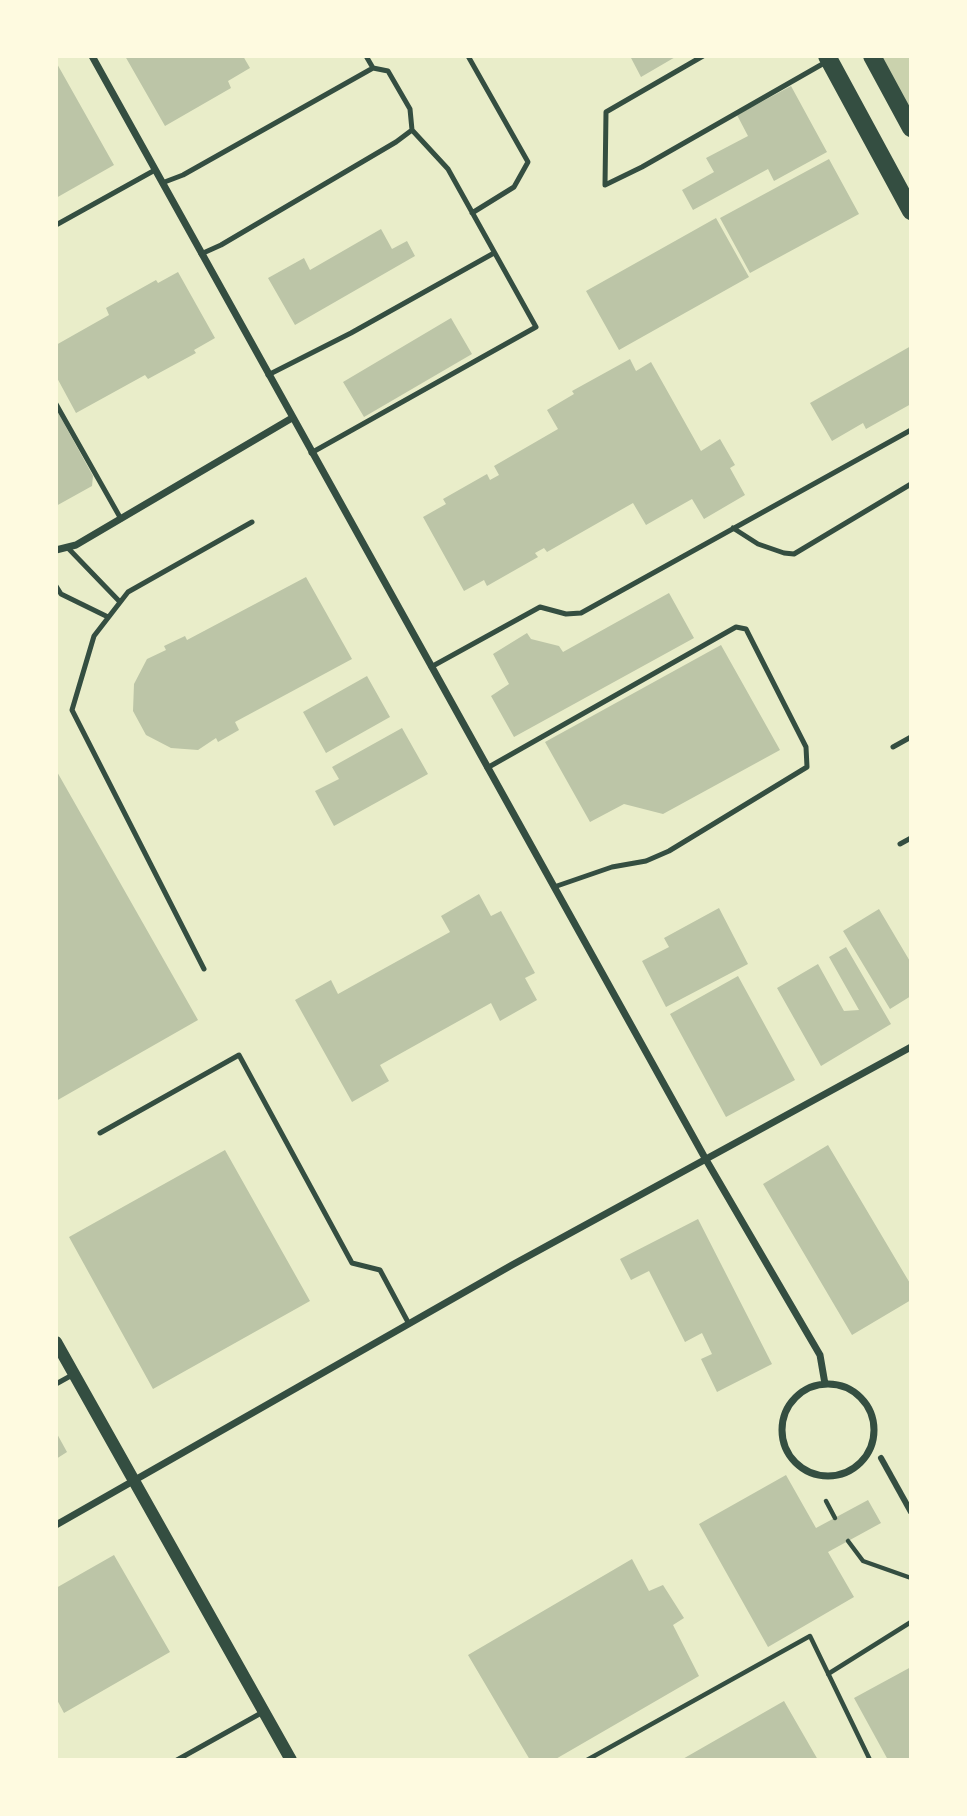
<!DOCTYPE html>
<html>
<head>
<meta charset="utf-8">
<style>
  body { margin:0 }
  #map { position:relative; width:967px; height:1816px; overflow:hidden; background:#e9edc9; font-family:"Playfair Display",serif }
  canvas { display:block }
  .frame { position:absolute; inset:0; border:58px solid #fefae0; pointer-events:none }
</style>
</head>
<body>
<div id="map">
<canvas width="967" height="1816"></canvas>
<div class="frame"></div>
</div>
<script>
const c = document.querySelector('canvas').getContext('2d');
c.lineJoin = 'round';
function fillPath(path, color) { c.fillStyle = color; c.fill(path, 'evenodd'); }
const shape = rows => new Path2D(rows.map(r => 'M' + r).join(''));
function strokePath(path, color, width, dash) { c.strokeStyle = color; c.lineWidth = width; c.lineCap = dash ? 'butt' : 'round'; c.setLineDash(dash || []); c.stroke(path); }
fillPath(shape([
  [880,56,911,56,911,112]
]), '#cad2ad');
fillPath(shape([
  [125,56,243,56,250,68,228,81,231,88,165,126],
  [630,56,677,56,641,77],
  [56,62,114,165,56,198],
  [791,86,827,152,774,181,768,169,693,210,682,190,714,172,706,158,748,136,737,115],
  [829,159,859,214,750,273,720,218],
  [716,218,749,277,619,350,586,291],
  [381,229,392,249,407,241,415,256,295,325,268,278,304,258,310,270],
  [178,272,215,338,194,350,196,353,148,379,145,375,76,413,56,376,56,345,109,315,106,308,156,280,158,283],
  [451,318,472,354,364,417,343,382],
  [911,346,911,404,866,429,863,423,832,441,810,403],
  [630,359,636,371,651,362,701,451,720,439,735,465,730,468,745,495,704,519,692,499,646,525,633,503,547,552,544,548,535,553,538,557,487,586,484,580,464,591,423,517,446,504,443,499,487,474,490,480,499,475,494,466,558,429,547,410,574,394,572,391],
  [56,409,93,476,92,486,56,506],
  [306,577,352,659,235,722,239,730,218,742,216,738,198,750,171,748,146,735,133,711,134,684,147,659,166,650,164,646,185,636,187,640],
  [669,593,694,638,514,737,491,696,509,684,493,654,527,633,531,639,559,646,563,652],
  [721,645,780,750,663,814,624,804,590,822,545,742],
  [367,676,390,717,326,753,303,712],
  [402,728,428,774,334,826,315,791,339,779,332,767],
  [56,770,198,1020,56,1101],
  [479,894,491,916,501,911,535,973,525,978,537,1000,500,1021,491,1003,380,1065,389,1081,352,1102,295,1000,331,980,338,994,450,932,441,916],
  [719,908,748,964,666,1007,642,961,669,947,664,938],
  [879,909,911,963,911,996,890,1009,843,931],
  [846,947,891,1024,821,1066,777,988,818,964,844,1011,859,1010,829,957],
  [738,976,795,1080,726,1117,670,1014],
  [828,1145,911,1285,911,1300,852,1335,763,1184],
  [225,1150,310,1301,153,1389,69,1237],
  [698,1219,772,1364,717,1392,701,1359,712,1354,702,1333,685,1342,649,1271,631,1280,620,1259],
  [56,1432,67,1452,56,1459],
  [786,1475,816,1528,868,1500,881,1523,828,1552,854,1597,768,1647,699,1524],
  [114,1555,170,1652,64,1713,56,1698,56,1588],
  [632,1559,649,1591,663,1585,684,1618,673,1625,699,1676,554,1760,530,1760,468,1655],
  [911,1667,911,1760,888,1760,854,1698],
  [784,1701,818,1760,681,1760]
]), '#bcc5a7');
strokePath(shape([
  [826,1501,835,1518],
  [848,1541,863,1561,911,1578],
  [828,1674,911,1622],
  [587,1760,810,1636,870,1760]
]), '#344e41', 4.5);
strokePath(shape([
  [366,56,373,68],
  [468,56,528,162,514,187,472,213],
  [703,56,606,112,605,185,642,167,826,62],
  [162,183,183,175,373,68,388,71,410,109,412,130,396,142,221,245,201,254],
  [56,225,155,170],
  [268,375,351,333,494,253],
  [56,404,121,519],
  [311,453,536,327,448,169,412,130],
  [733,528,758,544,784,553,794,554,911,484],
  [67,547,120,602],
  [56,586,61,594,108,617],
  [431,667,540,607,566,614,581,613,911,430],
  [893,747,911,737],
  [487,768,736,627,746,629,806,747,807,767,669,851,646,861,612,867,554,887],
  [900,844,911,838],
  [204,969,72,710,94,636,128,592,252,522],
  [100,1133,239,1055,352,1263,380,1270,409,1324],
  [56,1384,74,1374],
  [177,1760,263,1712]
]), '#344e41', 5);
strokePath(shape([
  [881,1458,911,1512]
]), '#344e41', 6);
strokePath(shape([
  [92,56,705,1158,820,1355,825,1384],
  [56,550,76,545,292,418],
  '782 1430a46 46 0 1 1 92 0a46 46 0 1 1-92 0Z',
  [56,1525,512,1265,911,1047]
]), '#344e41', 7);
strokePath(shape([
  [56,1342,291,1760]
]), '#344e41', 12);
strokePath(shape([
  [827,56,911,211],
  [872,56,911,128]
]), '#344e41', 18);
</script>
</body>
</html>
